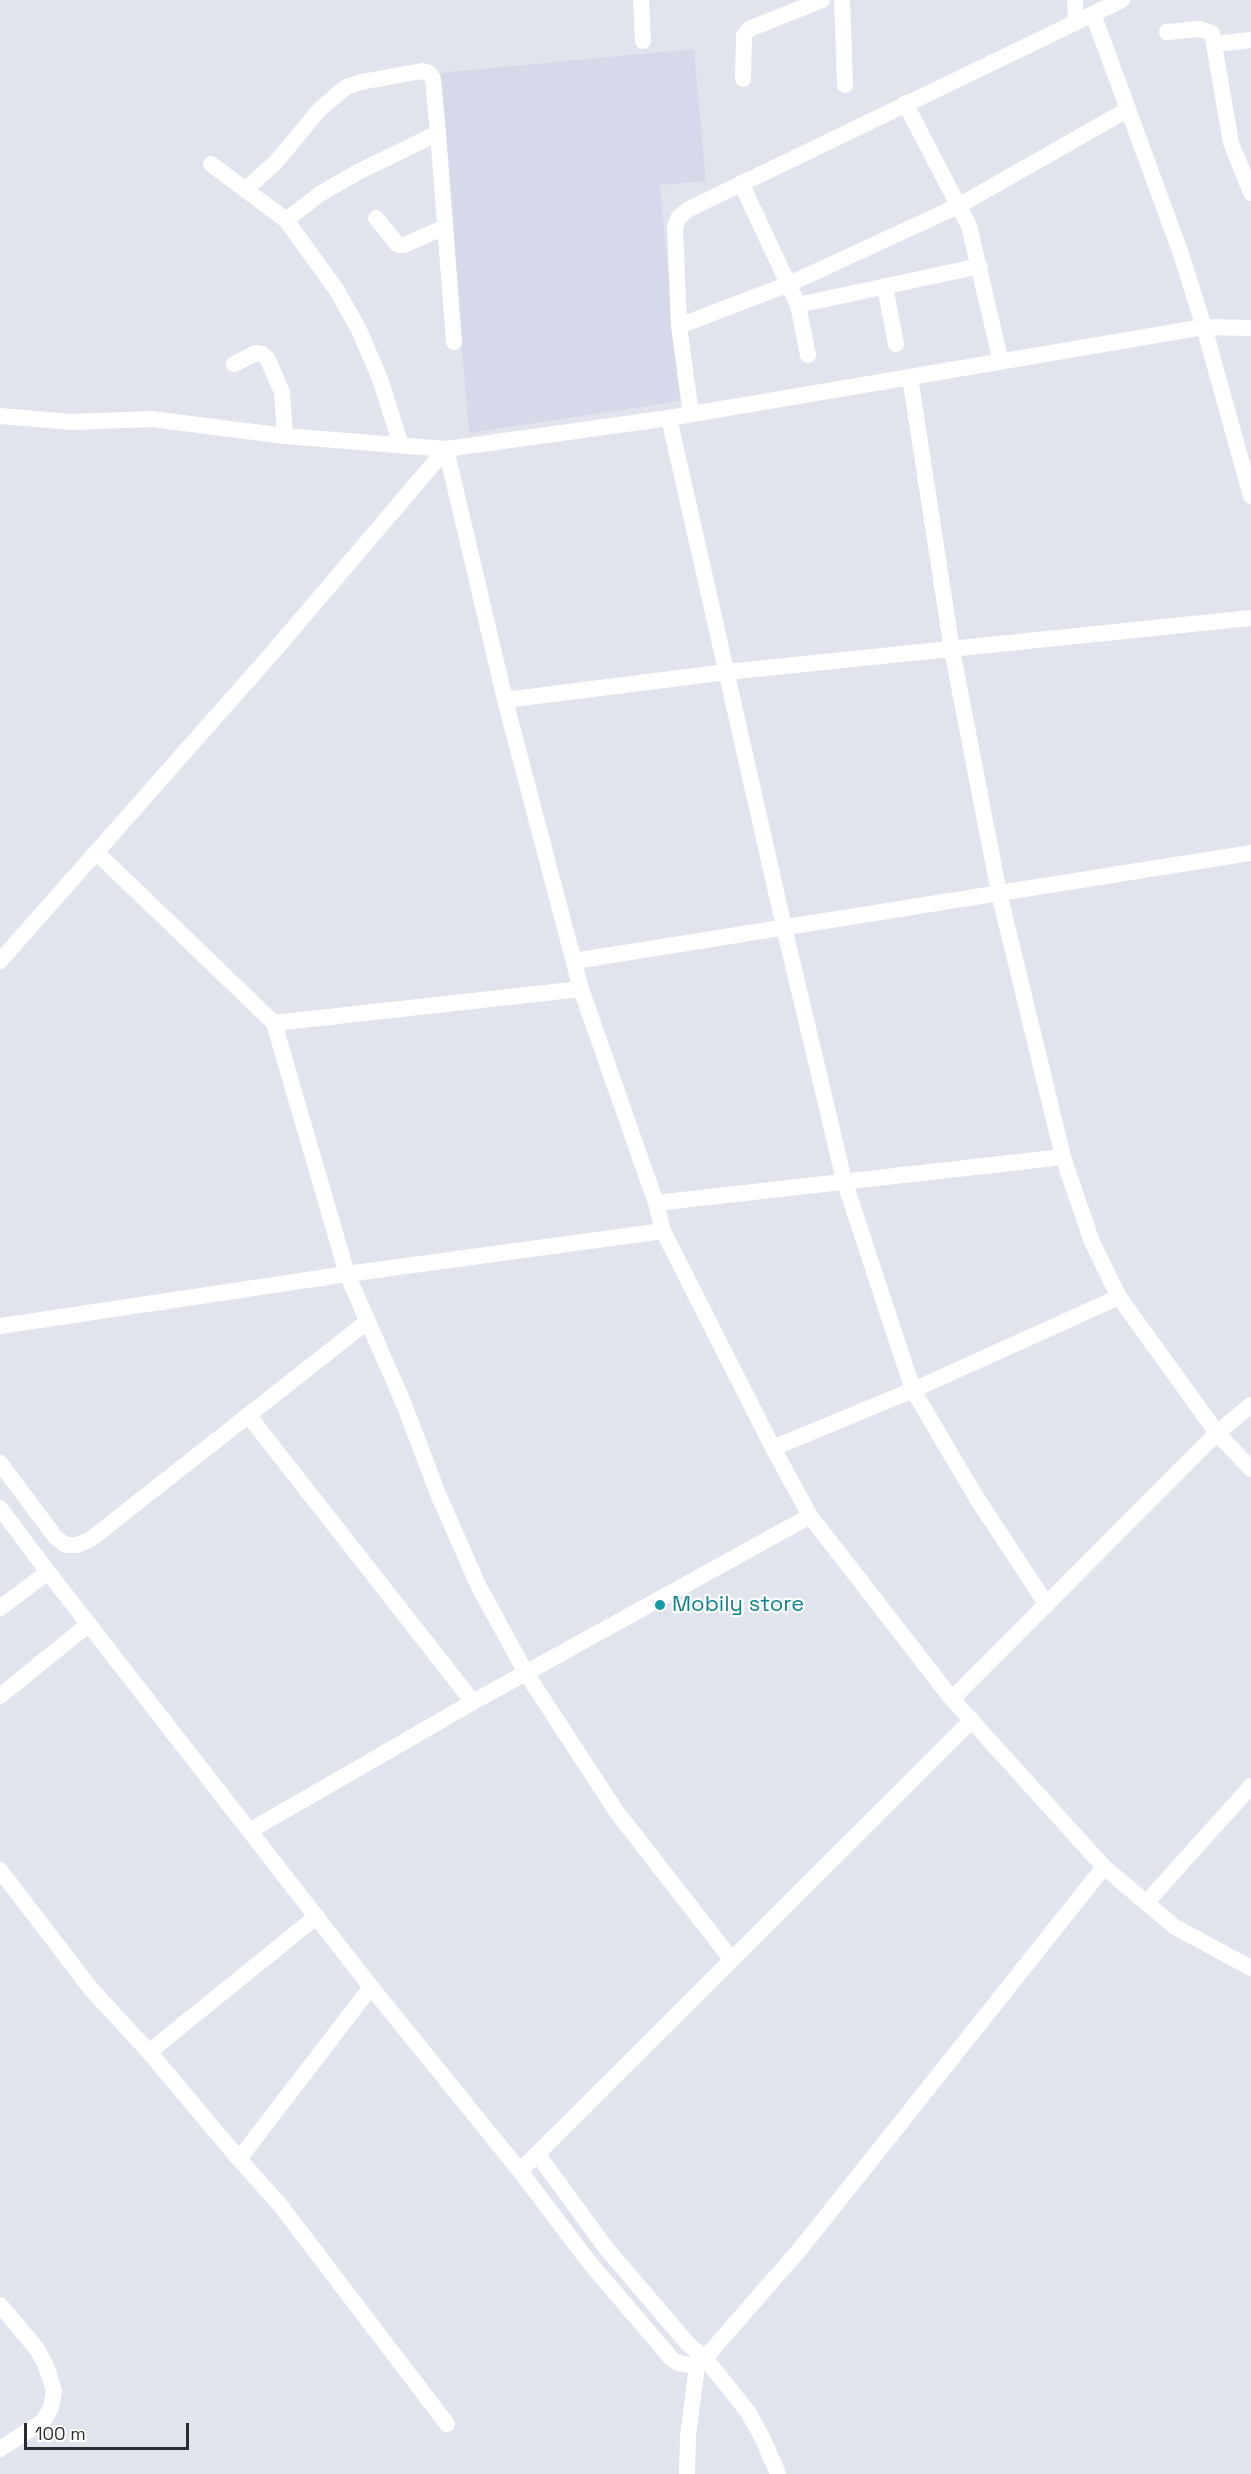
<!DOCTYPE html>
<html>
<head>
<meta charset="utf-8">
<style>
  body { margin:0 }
  #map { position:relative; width:1251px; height:2474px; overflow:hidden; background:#e1e4ed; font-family:"Space Grotesk",sans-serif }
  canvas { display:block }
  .scale { position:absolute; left:24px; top:2423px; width:165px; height:27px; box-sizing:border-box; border:3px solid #2b2c30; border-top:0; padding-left:8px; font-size:18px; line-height:21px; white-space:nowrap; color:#2b2c30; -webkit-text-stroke:4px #fff; paint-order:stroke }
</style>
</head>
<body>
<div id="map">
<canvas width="1251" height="2474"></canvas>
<div class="scale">100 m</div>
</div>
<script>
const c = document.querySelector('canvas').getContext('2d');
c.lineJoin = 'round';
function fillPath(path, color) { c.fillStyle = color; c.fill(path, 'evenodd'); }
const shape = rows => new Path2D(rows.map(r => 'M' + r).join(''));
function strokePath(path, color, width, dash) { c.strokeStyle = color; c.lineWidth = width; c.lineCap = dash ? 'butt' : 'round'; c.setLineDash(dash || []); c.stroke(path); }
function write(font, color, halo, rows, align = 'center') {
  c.font = font + ' "Space Grotesk",sans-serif'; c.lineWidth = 4.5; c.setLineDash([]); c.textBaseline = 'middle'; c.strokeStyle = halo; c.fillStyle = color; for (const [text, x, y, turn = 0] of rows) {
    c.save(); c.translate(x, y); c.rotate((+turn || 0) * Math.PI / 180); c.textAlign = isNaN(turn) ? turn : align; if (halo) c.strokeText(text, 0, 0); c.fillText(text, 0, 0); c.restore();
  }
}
fillPath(shape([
  [694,49,706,181,660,185,680,401,469,433,439,73]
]), '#d6d9e9');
strokePath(shape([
  [641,0,643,41],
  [842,0,845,85],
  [1075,0,1076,22],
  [1093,14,1180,251,1204,327,1251,496],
  [1167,32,1200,29,1212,33,1231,143,1251,193],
  [1215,44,1251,40],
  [743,79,744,35,749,29,822,0],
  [905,103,969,226,1001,362],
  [211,164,286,220],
  [741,183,798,305,808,355],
  [245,190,276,162,320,109,346,87,361,82,422,71,429,73,433,79,438,133],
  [376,218,398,245,404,245,445,227],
  [885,287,896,344],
  [798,305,980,266],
  [679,326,789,284,958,206,1127,110],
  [234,364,256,353,262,354,267,358,282,392,285,436],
  [910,377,952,650,999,893,1063,1157,1092,1242,1119,1297,1217,1433,1251,1469],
  [691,414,679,326,675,226,679,217,689,209,1122,0],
  [0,416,72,422,152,419,285,436,446,449,505,700,581,989,656,1203,663,1231,773,1448,810,1516,952,1699,1104,1867,1175,1927,1251,1968],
  [669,418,784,927,844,1180,913,1390,976,1497,1047,1605],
  [401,445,380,379,359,330,336,289,286,220,320,194,358,172,438,133,454,342],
  [505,700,727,672,1251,618],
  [96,852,274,1023,347,1274,404,1404,438,1494,479,1587,526,1673,616,1811,732,1960],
  [0,961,274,651,446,449,669,418,1204,327,1251,328],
  [574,961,1251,853],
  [274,1023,581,989],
  [656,1203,1063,1157],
  [0,1326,347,1274,663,1231],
  [248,1415,473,1702],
  [773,1448,913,1390,1119,1297],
  [0,1463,56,1538,66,1545,77,1545,91,1539,368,1321],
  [0,1508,48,1572,371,1987,520,2171,589,2262,671,2358,678,2363,697,2366,705,2358,801,2248,1104,1867],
  [0,1608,48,1572],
  [0,1696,89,1624],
  [952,1699,1217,1433,1251,1405],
  [251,1830,473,1702,810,1516],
  [0,1870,91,1989,149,2052,239,2159],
  [1146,1903,1251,1786],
  [371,1987,239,2159,280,2205,447,2424],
  [149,2052,317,1916],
  [538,2155,606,2248,688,2344,705,2358,748,2412,763,2439,778,2474],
  [520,2171,972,1720],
  [0,2305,37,2349,46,2366,54,2390,51,2408,43,2421,0,2449],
  [687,2474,688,2436,697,2366]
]), '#fff', 16);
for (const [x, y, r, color] of [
  [660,1605,6,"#0f9aa8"]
]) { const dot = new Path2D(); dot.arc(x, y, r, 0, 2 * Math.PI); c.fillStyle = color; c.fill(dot); strokePath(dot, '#fff', 2); }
write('22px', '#0d838f', '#fff', [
  ["Mobily store",672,1605]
], 'left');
</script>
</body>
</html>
